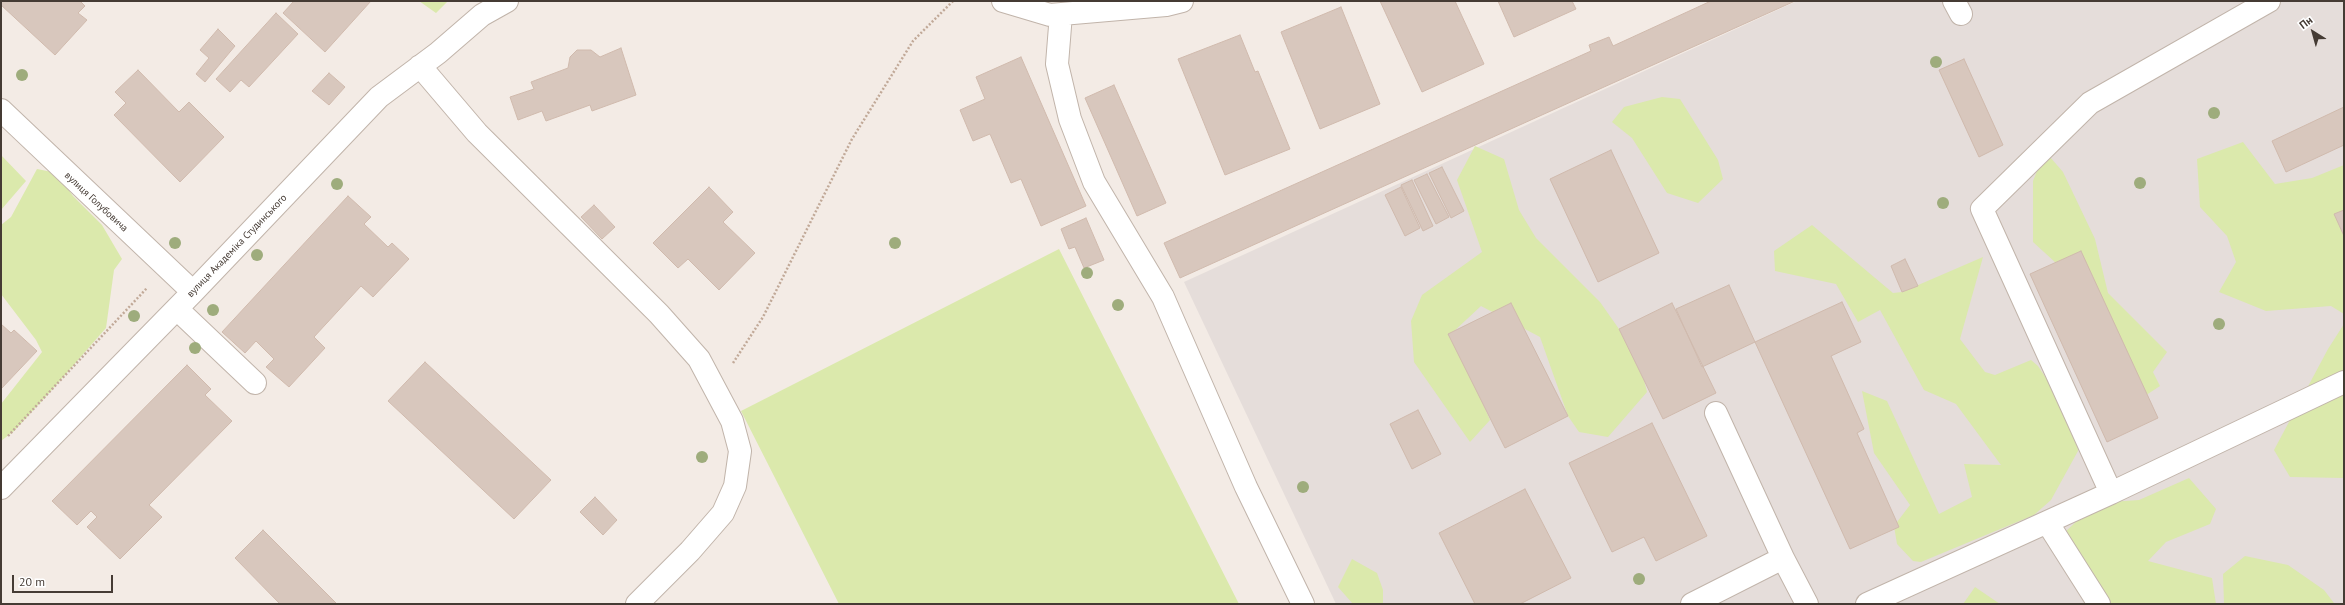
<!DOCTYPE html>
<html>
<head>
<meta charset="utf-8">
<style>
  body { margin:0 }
  #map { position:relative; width:2345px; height:605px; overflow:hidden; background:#f3ebe5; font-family:"PT Sans",sans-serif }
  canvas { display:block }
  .frame { position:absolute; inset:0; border:2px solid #453b34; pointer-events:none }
  .north { position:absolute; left:2293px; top:12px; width:40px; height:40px; -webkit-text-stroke:3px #fff; paint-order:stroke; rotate:323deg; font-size:11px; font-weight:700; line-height:16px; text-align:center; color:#453b34 }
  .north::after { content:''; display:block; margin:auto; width:14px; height:18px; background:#453b34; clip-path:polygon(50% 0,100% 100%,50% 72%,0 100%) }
  .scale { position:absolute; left:12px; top:575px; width:101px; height:18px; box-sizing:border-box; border:2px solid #453b34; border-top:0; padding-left:5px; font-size:12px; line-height:14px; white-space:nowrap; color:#453b34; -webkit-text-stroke:3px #fff; paint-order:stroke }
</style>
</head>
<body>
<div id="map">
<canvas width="2345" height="605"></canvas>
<div class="frame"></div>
<div class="north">Пн</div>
<div class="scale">20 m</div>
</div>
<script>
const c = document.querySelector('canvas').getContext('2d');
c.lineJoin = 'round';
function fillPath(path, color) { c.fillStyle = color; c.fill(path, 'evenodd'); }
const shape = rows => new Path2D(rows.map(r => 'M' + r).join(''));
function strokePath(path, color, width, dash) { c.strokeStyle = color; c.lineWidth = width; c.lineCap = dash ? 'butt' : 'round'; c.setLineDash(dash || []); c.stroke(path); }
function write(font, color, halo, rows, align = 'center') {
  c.font = font + ' "PT Sans",sans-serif'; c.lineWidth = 3; c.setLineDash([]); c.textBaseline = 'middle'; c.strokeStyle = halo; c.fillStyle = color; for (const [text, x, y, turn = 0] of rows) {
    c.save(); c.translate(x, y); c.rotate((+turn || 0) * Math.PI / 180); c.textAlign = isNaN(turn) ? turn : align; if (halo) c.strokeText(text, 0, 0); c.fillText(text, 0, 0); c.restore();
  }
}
fillPath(shape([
  [1797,1,2344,1,2344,604,1336,604,1184,282]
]), '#e5ddda');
fillPath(shape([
  [419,1,448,1,436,13],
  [1662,97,1680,99,1718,160,1723,179,1698,203,1667,193,1632,138,1612,122,1624,107],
  [2243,142,2275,184,2312,178,2344,165,2344,314,2331,306,2266,311,2219,292,2236,262,2227,236,2200,207,2197,159],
  [1475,146,1504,159,1519,210,1536,238,1600,302,1619,329,1644,380,1647,392,1608,437,1579,432,1568,416,1540,337,1481,306,1452,333,1490,420,1470,442,1414,362,1411,321,1422,295,1482,252,1457,180],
  [1,155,26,181,1,210],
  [2050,157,2063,172,2095,239,2108,293,2167,352,2153,372,2160,386,2134,403,2056,263,2033,242,2033,181,2041,161],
  [37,169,57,173,73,196,102,225,122,259,114,270,106,328,50,392,14,431,1,441,1,404,42,352,36,340,1,294,1,225,11,217],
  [1812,225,1893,293,1902,292,1983,257,1960,339,1985,372,1995,375,2031,360,2038,366,2066,408,2077,442,2078,451,2051,500,2034,515,1921,562,1913,561,1897,544,1894,526,1910,505,1874,453,1862,391,1887,401,1939,514,1972,497,1964,464,2001,465,1956,404,1924,390,1880,310,1858,322,1836,284,1775,271,1774,251],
  [1059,249,1239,604,839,604,741,411],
  [2344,324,2344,478,2290,477,2274,450,2328,349],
  [2189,478,2216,509,2210,524,2166,542,2148,561,2212,578,2216,604,2106,604,2063,534,2096,503,2139,500],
  [2245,556,2288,565,2324,590,2334,603,2224,604,2223,574],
  [1352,559,1377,573,1383,590,1383,604,1353,604,1338,587],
  [1975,587,2000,604,1963,604]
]), '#dbe9ac');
const building = shape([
  [1,1,80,1,85,6,78,13,87,20,55,55,1,5,1,1],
  [294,1,371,1,325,52,283,13,294,1],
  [1380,1,1455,1,1484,64,1422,92,1380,1],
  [1498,1,1572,1,1576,9,1514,37,1498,1],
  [1711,1,1795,1,1180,278,1164,243,1591,51,1589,45,1609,37,1613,46,1711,1],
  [1341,7,1380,104,1320,129,1281,32,1341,7],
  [276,13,298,34,249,87,241,80,230,92,216,79,276,13],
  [218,29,235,46,205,82,196,74,209,58,200,50,218,29],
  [1240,35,1255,72,1258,71,1290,149,1225,175,1178,59,1240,35],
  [621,48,636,95,592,111,590,105,546,121,542,111,518,120,510,97,534,89,531,82,568,68,570,57,577,50,591,50,600,57,621,48],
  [1021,57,1086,206,1041,226,1021,179,1011,183,990,134,973,141,960,110,985,99,976,77,1021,57],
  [1964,59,2003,145,1979,157,1939,70,1964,59],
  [138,70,179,112,189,102,224,137,180,182,114,115,126,103,115,92,138,70],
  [329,73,345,87,329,105,312,91,329,73],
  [1114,85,1166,203,1137,216,1085,98,1114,85],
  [2344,107,2344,145,2286,172,2272,141,2344,107],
  [1611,150,1659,253,1598,282,1550,179,1611,150],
  [1442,167,1464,211,1451,218,1429,173,1442,167],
  [1427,174,1449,217,1436,224,1414,180,1427,174],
  [1412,180,1433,226,1423,231,1401,185,1412,180],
  [709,187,733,212,723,222,755,253,719,290,688,259,678,268,653,243,709,187],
  [1401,187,1420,228,1405,236,1385,195,1401,187],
  [348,196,371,217,364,224,388,247,392,243,409,259,373,297,361,286,314,337,325,348,289,387,266,367,274,359,256,341,245,353,222,332,348,196],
  [594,205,615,227,602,239,581,217,594,205],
  [2344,210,2344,236,2334,214,2344,210],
  [1086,218,1104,260,1084,268,1075,247,1069,249,1061,229,1086,218],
  [2081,251,2158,418,2107,442,2030,274,2081,251],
  [1905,259,1918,286,1902,292,1891,266,1905,259],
  [1729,285,1755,342,1702,367,1676,309,1729,285],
  [1842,302,1861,342,1831,356,1864,429,1857,433,1899,527,1850,549,1755,342,1842,302],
  [1511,303,1568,416,1505,448,1448,334,1511,303],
  [1672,303,1716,393,1663,419,1619,329,1672,303],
  [1,324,11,333,14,330,37,351,1,389,1,324],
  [425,362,551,480,514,519,388,401,425,362],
  [187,365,211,389,205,395,232,421,149,505,162,517,120,559,87,527,97,517,91,511,77,525,52,501,187,365],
  [1418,410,1441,454,1412,469,1390,424,1418,410],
  [1652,423,1707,536,1656,561,1644,537,1612,552,1569,463,1652,423],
  [1525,489,1571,578,1520,604,1475,604,1439,533,1525,489],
  [595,497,617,520,603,535,580,512,595,497],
  [263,530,337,604,280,604,235,558,263,530]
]);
fillPath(building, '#d8c7bd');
strokePath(building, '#d0baad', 1);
const minor = shape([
  [1003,1,1050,15,1166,5,1182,1],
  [1954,1,1961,14],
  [2269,1,2090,103,1982,209,2111,493,2344,382],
  [1061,14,1057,64,1070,119,1094,182,1163,297,1246,487,1303,604],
  [420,66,477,133,659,314,699,359,732,421,740,451,735,486,723,513,690,551,637,604],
  [1,110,193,292],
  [177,309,255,383],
  [1,488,193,292,379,97,438,53,482,15,507,1],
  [2047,522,2099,604],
  [1783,558,1807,604],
  [1692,604,1783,558,1716,413],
  [1867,604,2111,493]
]);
strokePath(minor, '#c1b4aa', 24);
strokePath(shape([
  [733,363,763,317,852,139,913,41,953,1],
  [8,436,147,288]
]), '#c1a998', 2.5, [2, 2]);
strokePath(minor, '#fff', 22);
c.fillStyle = '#9eac7c';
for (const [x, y] of [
  [1936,62],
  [22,75],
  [2214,113],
  [2140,183],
  [337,184],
  [1943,203],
  [175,243],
  [895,243],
  [257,255],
  [1087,273],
  [1118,305],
  [213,310],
  [134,316],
  [2219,324],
  [195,348],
  [702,457],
  [1303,487],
  [1639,579]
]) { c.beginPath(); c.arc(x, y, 6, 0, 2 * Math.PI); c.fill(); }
write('10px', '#453b34', '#fff', [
  ["вулиця Голубовича",96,202,43],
  ["вулиця Академіка Студинського",237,246,-46]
]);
</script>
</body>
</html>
